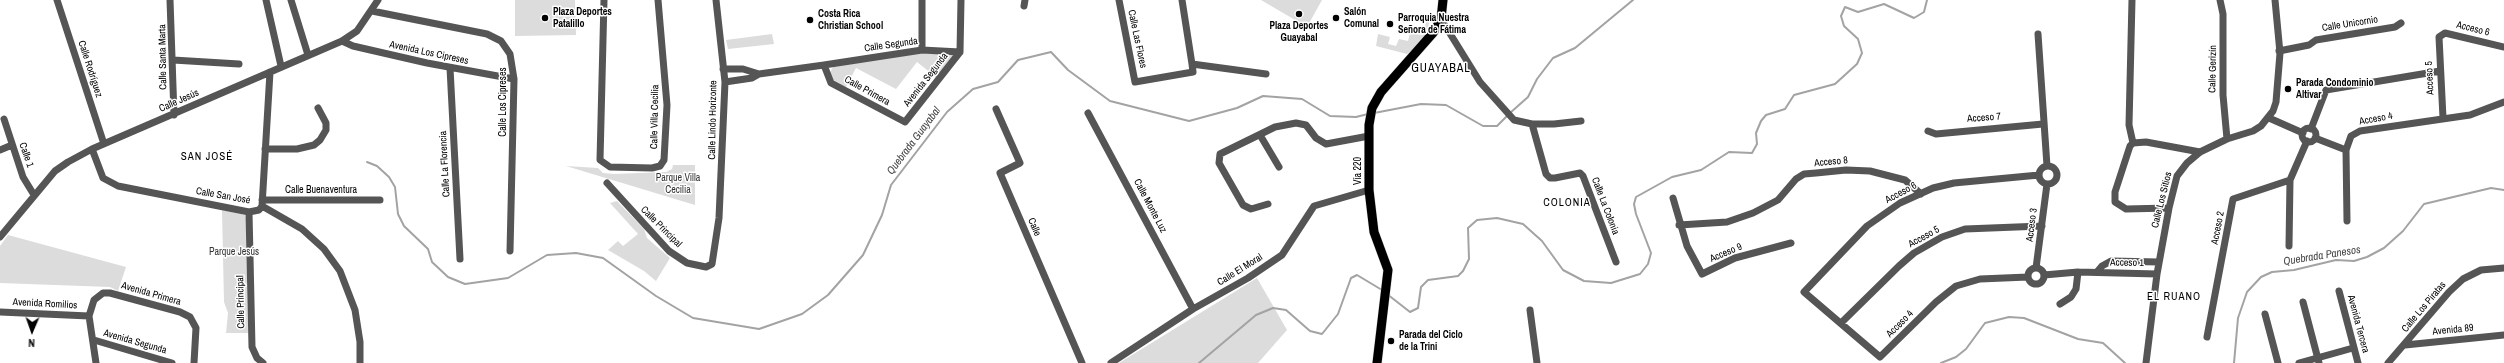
<!DOCTYPE html>
<html>
<head>
<meta charset="utf-8">
<style>
  body { margin:0 }
  #map { position:relative; width:2504px; height:363px; overflow:hidden; background:#fff; font-family:"Archivo Narrow",sans-serif }
  canvas { display:block }
  .north { position:absolute; left:12px; top:311px; width:40px; height:40px; -webkit-text-stroke:3px #fff; paint-order:stroke; rotate:182deg; font-size:11px; font-weight:700; line-height:16px; text-align:center; color:#000 }
  .north::after { content:''; display:block; margin:auto; width:14px; height:18px; background:#000; clip-path:polygon(50% 0,100% 100%,50% 72%,0 100%) }
</style>
</head>
<body>
<div id="map">
<canvas width="2504" height="363"></canvas>
<div class="north">N</div>
</div>
<script>
const c = document.querySelector('canvas').getContext('2d');
c.lineJoin = 'round';
function fillPath(path, color) { c.fillStyle = color; c.fill(path, 'evenodd'); }
const shape = rows => new Path2D(rows.map(r => 'M' + r).join(''));
function strokePath(path, color, width, dash) { c.strokeStyle = color; c.lineWidth = width; c.lineCap = dash ? 'butt' : 'round'; c.setLineDash(dash || []); c.stroke(path); }
function write(font, color, halo, rows, align = 'center') {
  c.font = font + ' "Archivo Narrow",sans-serif'; c.lineWidth = 3; c.setLineDash([]); c.textBaseline = 'middle'; c.strokeStyle = halo; c.fillStyle = color; for (const [text, x, y, turn = 0] of rows) {
    c.save(); c.translate(x, y); c.rotate((+turn || 0) * Math.PI / 180); c.textAlign = isNaN(turn) ? turn : align; if (halo) c.strokeText(text, 0, 0); c.fillText(text, 0, 0); c.restore();
  }
}
fillPath(shape([
  [515,0,575,0,576,35,515,36],
  [1261,0,1322,0,1307,27],
  [1427,19,1430,19,1425,40,1407,54,1376,46,1378,34,1390,37,1388,44,1396,46,1399,39,1408,41,1410,33,1423,35],
  [772,34,774,44,728,49,726,40],
  [917,53,954,55,937,78,917,62,896,89,856,68,846,87,832,81,829,74,833,67],
  [673,165,695,165,695,205,566,166,598,168,603,173,614,174,666,172,672,169],
  [617,201,644,229,647,238,670,258,656,281,644,271,608,250,618,241,623,246,638,234,610,203],
  [222,210,245,215,246,218,248,333,226,333,228,313,224,302],
  [8,235,126,267,118,291,110,287,0,283,0,246],
  [1257,278,1287,330,1258,363,1119,363]
]), '#dcdcdc');
strokePath(shape([
  [1374,113,1421,104,1446,105,1483,126,1497,126,1507,116],
  [1510,113,1528,97,1537,79,1553,58,1575,48,1633,0],
  [367,162,377,166,389,177,395,187,398,214,404,226,428,249,432,262,448,277,465,284,508,278,547,255,576,253,603,258,656,296,693,318,759,329,802,314,828,295,863,255,882,215,891,185,947,112,973,89,998,82,1018,60,1051,52,1068,70,1110,101,1189,121,1237,108,1263,96,1302,99,1330,116,1356,117,1368,114],
  [1387,294,1410,312,1418,308,1421,287,1428,280,1458,276,1463,271,1469,259,1468,228,1477,220,1497,218,1523,224,1542,241,1563,270,1584,281,1611,283,1640,274,1648,264,1651,253,1636,214,1634,204,1636,197,1672,177,1701,170,1729,152,1752,153,1757,144,1756,133,1761,121,1766,115,1785,109,1794,95,1835,84,1857,64,1862,53,1858,39,1844,26,1841,16,1845,7,1858,12,1884,4,1914,18,1924,12,1927,0],
  [1199,363,1256,315,1273,308,1286,310,1310,331,1322,334,1338,314,1351,278,1357,275,1382,290],
  [1941,363,1956,357,1966,349,1985,323,2009,317,2024,318,2078,339,2103,343,2125,363],
  [2234,363,2238,318,2247,292,2261,277,2272,272,2294,270,2336,260,2354,261,2367,257,2384,248,2403,231,2424,204,2491,188,2504,190]
]), '#a3a3a3', 2);
const major = shape([
  [1377,363,1388,270,1374,232,1369,190,1369,125,1372,108,1381,92,1433,33,1441,19,1443,0]
]);
strokePath(major, '#dbdbdb', 10);
strokePath(shape([
  [57,0,104,144],
  [170,0,174,115],
  [266,0,281,66],
  [291,0,308,55],
  [604,0,600,160,610,167,652,168,660,166,664,160,667,105,658,0],
  [1119,0,1135,82,1193,72,1192,64,1266,74],
  [1182,0,1192,64],
  [2132,0,2129,125,2133,143],
  [2220,0,2223,14,2223,95,2227,139],
  [1024,6,1025,0],
  [372,11,487,34,501,41,510,54,514,79,510,251],
  [1441,19,1480,82,1514,120,1532,124,1546,174,1550,178,1555,178,1580,173,1583,176,1616,262],
  [2038,34,2047,166],
  [342,41,353,46,427,63,514,79],
  [922,50,922,0],
  [2279,51,2309,45,2316,40,2395,27,2401,23],
  [173,60,239,64],
  [824,65,922,50,960,52],
  [450,68,460,259],
  [723,69,743,69,759,74],
  [725,82,752,78,759,74,824,65,831,83,905,122,960,52,961,0],
  [996,109,1020,163,1000,173,1082,363],
  [1088,113,1193,309],
  [2269,118,2303,133],
  [2443,118,2439,37,2445,33,2504,47],
  [4,119,23,177,34,195],
  [1532,124,1554,124,1581,121],
  '2302 135a7 7 0 1 1 14 0a7 7 0 1 1-14 0Z',
  [2311,129,2326,90,2440,71],
  [1928,131,1936,134,2043,124],
  [1260,135,1279,167],
  [2315,138,2346,150],
  [92,149,103,178,118,186,249,212,259,210,262,206,270,72],
  [265,149,297,149,314,145,320,140,326,130,326,123,318,108],
  [0,150,12,145],
  '2039 175a9 9 0 1 1 18 0a9 9 0 1 1-18 0Z',
  [607,183,669,251,687,263,706,267,712,264,719,218,725,82,716,0],
  [1673,198,1687,246,1702,274,1735,258,1791,243],
  [262,200,380,200],
  [1268,204,1251,209,1243,205,1219,163,1220,154,1275,127,1296,123,1306,125,1316,138,1326,144,1369,136],
  [262,206,302,229,324,249,340,271,355,310,360,342,360,363],
  [2169,208,2126,209,2115,202,2115,192,2130,146,2133,143,2146,142,2200,152],
  [249,212,252,347,257,358,263,363],
  [2347,221,2346,150,2351,136,2360,131,2470,115,2504,102],
  [1679,225,1727,222,1753,213,1778,200,1796,179,1804,174,1816,173,1846,170,1870,171,1905,180,1921,194],
  [0,237,55,171,68,162,92,149,342,41,357,31,378,0],
  [2289,246,2290,180],
  '2028 276a8 8 0 1 1 16 0a8 8 0 1 1-16 0Z',
  [2036,268,2047,184],
  [2097,272,2102,266,2111,261,2159,262],
  [2044,275,2078,272,2157,274],
  [2028,277,1980,279,1956,286,1936,302,1880,357,1804,292,1867,226,1900,203,1933,188,1954,183,2039,175],
  [2339,291,2358,363],
  [2303,302,2319,363],
  [2060,304,2071,297,2076,289,2078,272],
  [1530,310,1537,363],
  [0,312,89,316],
  [2265,314,2278,363],
  [1841,323,1899,266,1914,253,1942,237,1965,229,2042,226],
  [2207,337,2233,199,2290,180,2307,141],
  [94,340,172,363],
  [2405,345,2504,335],
  [96,363,89,316,94,300,103,293,110,293,180,312,190,317,196,328,194,363],
  [1111,363,1193,309,1248,278,1282,255,1314,206,1369,190],
  [2146,363,2157,274,2169,208,2177,176,2187,163,2200,152,2227,139,2253,131,2261,126,2273,111,2276,102,2280,53,2275,0],
  [2299,363,2353,348],
  [2388,363,2449,292,2463,279,2481,270,2504,268]
]), '#555', 7);
strokePath(major, '#000', 9);
for (const [x, y, r, color] of [
  [1299,14,4,"#000"],
  [545,18,4,"#000"],
  [1336,18,4,"#000"],
  [810,20,4,"#000"],
  [1390,24,4,"#000"],
  [2288,89,4,"#000"],
  [1391,341,4,"#000"]
]) { const dot = new Path2D(); dot.arc(x, y, r, 0, 2 * Math.PI); c.fillStyle = color; c.fill(dot); strokePath(dot, '#fff', 1.5); }
write('bold 10px', '#000', '#fff', [
  ["Plaza Deportes",553,12],
  ["Patalillo",553,24],
  ["Salón",1344,12],
  ["Comunal",1344,24],
  ["Costa Rica",818,14],
  ["Christian School",818,26],
  ["Parroquia Nuestra",1398,18],
  ["Señora de Fátima",1398,30],
  ["Plaza Deportes",1299,26,"center"],
  ["Guayabal",1299,38,"center"],
  ["Parada Condominio",2296,83],
  ["Altivar",2296,95],
  ["Parada del Ciclo",1399,335],
  ["de la Trini",1399,347]
], 'left');
write('10px', '#000', '#fff', [
  ["Calle Unicornio",2350,24,-9],
  ["Acceso 6",2473,29,14],
  ["Calle Las Flores",1137,39,78],
  ["Calle Segunda",891,45,-8],
  ["Avenida Los Cipreses",429,53,12],
  ["Calle Santa Marta",163,57,-91],
  ["Calle Rodríguez",90,69,72],
  ["Calle Gerizín",2213,69,-89],
  ["Acceso 5",2430,78,-93],
  ["Avenida Segunda",926,80,-52],
  ["Calle Primera",867,91,29],
  ["Calle Jesús",179,101,-24],
  ["Calle Los Cipreses",503,102,-90],
  ["Calle Villa Cecilia",655,117,-89],
  ["Acceso 7",1984,118,-4],
  ["Acceso 4",2376,119,-10],
  ["Calle Lindo Horizonte",713,120,-89],
  ["Calle 1",26,155,71],
  ["Acceso 8",1831,162,-5],
  ["Calle La Florencia",445,164,-93],
  ["Vía 220",1358,171,-90],
  ["Calle Buenaventura",321,190],
  ["Acceso 6",1901,193,-28],
  ["Calle San José",223,196,10],
  ["Calle Los Sitios",2162,200,-76],
  ["Calle Monte Luz",1150,206,62],
  ["Calle La Colonia",1605,206,69],
  ["Acceso 3",2032,225,-83],
  ["Calle Principal",661,227,45],
  ["Calle",1034,227,67],
  ["Acceso 2",2218,228,-79],
  ["Acceso 5",1924,237,-29],
  ["Acceso 9",1726,253,-23],
  ["Acceso 1",2127,263,1],
  ["Calle El Moral",1240,270,-32],
  ["Avenida Primera",151,294,16],
  ["Calle Principal",241,302,-91],
  ["Avenida Romilios",45,304,3],
  ["Calle Los Piratas",2424,307,-50],
  ["Acceso 4",1900,324,-45],
  ["Avenida Tercera",2358,324,75],
  ["Avenida 89",2453,330,-6],
  ["Avenida Segunda",135,342,16]
]);
write('10px', '#333', '#fff', [
  ["Parque Villa",678,178],
  ["Cecilia",678,190],
  ["Parque Jesús",234,252]
]);
write('italic 11px', '#444', '#fff', [
  ["Quebrada Guayabal",914,141,-53],
  ["Quebrada Panesos",2322,256,-9]
]);
c.letterSpacing = '1px';
write('11px', '#000', '#fff', [
  ["SAN JOSÉ",207,157],
  ["COLONIA",1567,203],
  ["EL RUANO",2174,297]
]);
c.letterSpacing = '0px';
c.letterSpacing = '1px';
write('12px', '#000', '#fff', [
  ["GUAYABAL",1441,69]
]);
c.letterSpacing = '0px';
</script>
</body>
</html>
